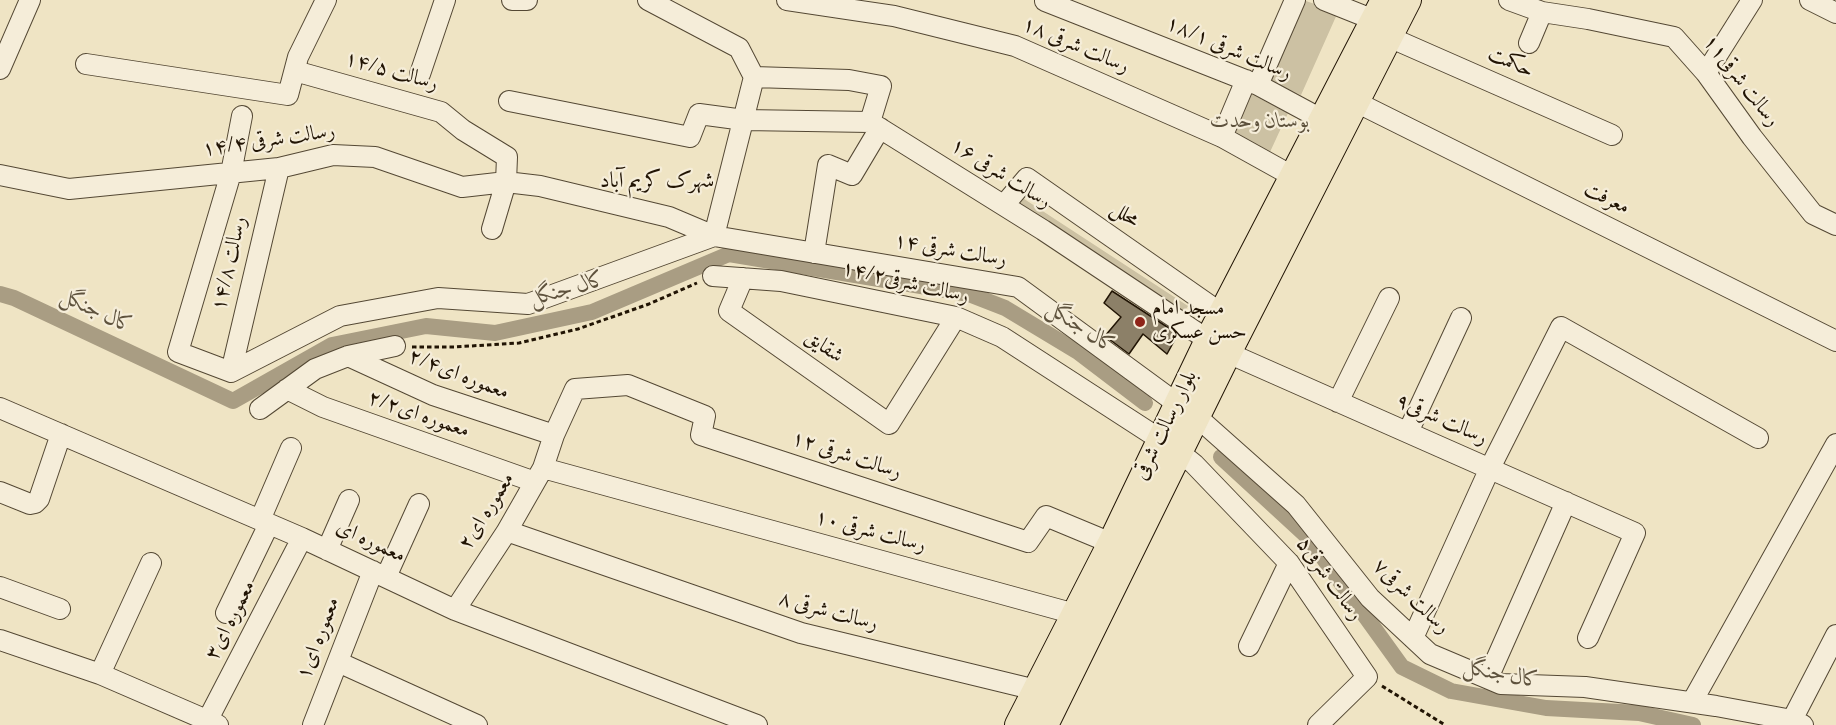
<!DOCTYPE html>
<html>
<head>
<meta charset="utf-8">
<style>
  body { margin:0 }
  canvas { display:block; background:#efe4c4 }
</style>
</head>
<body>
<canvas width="1836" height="725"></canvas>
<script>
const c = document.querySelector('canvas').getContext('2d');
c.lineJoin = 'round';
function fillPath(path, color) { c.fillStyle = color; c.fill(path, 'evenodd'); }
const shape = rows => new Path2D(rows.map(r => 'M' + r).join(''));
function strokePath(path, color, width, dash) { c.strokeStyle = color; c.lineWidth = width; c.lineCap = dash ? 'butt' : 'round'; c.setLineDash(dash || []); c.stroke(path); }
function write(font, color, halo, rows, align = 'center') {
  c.font = font + ' Vollkorn,Amiri,serif'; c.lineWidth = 4.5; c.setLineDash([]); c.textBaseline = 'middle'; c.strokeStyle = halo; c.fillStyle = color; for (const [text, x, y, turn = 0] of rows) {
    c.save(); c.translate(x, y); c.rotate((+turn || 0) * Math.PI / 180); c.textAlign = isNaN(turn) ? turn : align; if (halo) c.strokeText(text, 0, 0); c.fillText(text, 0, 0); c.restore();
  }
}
fillPath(shape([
  [1303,0,1338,12,1301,95,1267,80],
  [1249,93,1288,113,1270,152,1231,132],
  [1015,193,1188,306,1184,312,1012,199]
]), '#ccc1a3');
strokePath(shape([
  [0,294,14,298,233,401,332,345,426,326,495,333,592,312,729,254,969,294,1005,308,1078,352,1145,403],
  [1221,457,1309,538,1402,667,1451,691,1546,708,1639,713,1693,725]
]), '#a99d83', 16);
const building = shape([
  [1112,291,1178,334,1167,354,1143,334,1129,354,1105,336,1121,317,1104,303,1112,291]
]);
fillPath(building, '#8c8068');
strokePath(building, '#211404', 1.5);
const minor = shape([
  [512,0,527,0],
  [648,0,739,48,754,77],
  [787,0,894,16,1015,46,1222,137,1294,177],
  [1324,0,1374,20],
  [1509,0,1542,12,1588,19,1674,37,1706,73,1752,137,1813,214,1836,225],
  [1810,0,1836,13],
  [1045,1,1258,85,1323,120],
  [1389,37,1612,135],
  [1529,43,1542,12],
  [86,64,288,95,298,57,326,0],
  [0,69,30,0],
  [295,71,441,112,463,130,507,157,506,182,492,229],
  [1706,73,1752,0],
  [420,74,445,0],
  [1258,85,1295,0],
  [509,101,690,137,699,114,744,120,870,122,1043,230,1208,340],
  [1356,102,1836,341],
  [242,116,231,173,178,352,231,372,340,316,438,298,528,304,714,236],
  [1222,137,1246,80],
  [0,175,69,189,279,168,333,155,375,157,462,187,506,182,540,186,669,217,714,236,1018,287,1179,405],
  [1004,205,1027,178,1222,314],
  [714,236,754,77,849,80,881,86,870,122],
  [814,253,828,165,852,175,880,128],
  [713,276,781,281,956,317,1002,337,1161,440],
  [743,278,729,311,889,424,956,317],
  [1228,353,1635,533,1588,638],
  [348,356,433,395,554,435],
  [231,372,279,168],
  [287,389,323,407,535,482],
  [1338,402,1389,298],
  [0,408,302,538,455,610,757,725],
  [260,409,315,369,348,356,395,346],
  [1197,417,1296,505,1370,598,1430,654,1501,684,1585,687,1716,706,1792,720,1803,725],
  [1408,432,1461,318],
  [1179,452,1194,464,1289,563,1367,677,1318,725],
  [543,468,1075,614],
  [0,492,30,504,35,503,39,499,61,434],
  [260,520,291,448],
  [507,531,801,633,1036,690],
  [327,550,349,500],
  [386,577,419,504],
  [0,587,60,609],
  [455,610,507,531,543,468,554,435,575,389,628,385,705,416,701,435,1028,542,1046,516,1111,543],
  [226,613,269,524],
  [1413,638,1490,468,1561,327,1758,438],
  [0,640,100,674,218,725],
  [1249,646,1289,563],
  [338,662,477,725],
  [100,674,151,563],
  [1488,678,1566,502],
  [1692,702,1836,444],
  [1792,720,1836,635],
  [205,725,302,538],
  [313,725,373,571]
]);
const major = shape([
  [1018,725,1111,543,1208,340,1384,0],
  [1045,725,1228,353,1408,0]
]);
strokePath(minor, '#544834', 22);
strokePath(major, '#211404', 28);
strokePath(shape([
  [412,347,454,347,519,343,578,329,649,304,697,283],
  [1382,686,1445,725]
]), '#211404', 3, [4.5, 3]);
strokePath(minor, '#f5edd9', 20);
strokePath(major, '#efe4c4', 26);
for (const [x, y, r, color] of [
  [1140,322,6,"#8f2418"]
]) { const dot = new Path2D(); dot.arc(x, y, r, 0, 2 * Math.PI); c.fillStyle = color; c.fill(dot); strokePath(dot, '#f5edd9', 2); }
write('21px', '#211404', '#f5edd9', [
  ["رسالت شرقی ۱۸",1075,47,23],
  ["رسالت شرقی ۱۸/۱",1228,50,23],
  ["حکمت",1510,64,24],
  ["رسالت ۱۴/۵",391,73,16],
  ["رسالت شرقی۱۱",1740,82,52],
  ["رسالت شرقی ۱۴/۴",269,142,-8],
  ["رسالت شرقی ۱۶",1000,175,32],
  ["معرفت",1606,200,26],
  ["محلل",1124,216,35],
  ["رسالت شرقی ۱۴",950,252,10],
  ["رسالت ۱۴/۸",231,264,-77],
  ["رسالت شرقی۱۴/۲",905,284,13],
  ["شقایق",823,348,35],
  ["معموره ای۲/۴",458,376,21],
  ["معموره ای۲/۲",418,416,19],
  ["رسالت شرقی۹",1441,421,24],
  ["بلوار رسالت شرقی",1167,426,-64],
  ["رسالت شرقی ۱۲",846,457,18],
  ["معموره ای۲",488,512,-58],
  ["رسالت شرقی ۱۰",870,533,15],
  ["معموره ای",370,543,25],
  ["رسالت شرقی۵",1328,580,54],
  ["رسالت شرقی۷",1410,598,44],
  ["رسالت شرقی ۸",828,613,15],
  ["معموره ای۳",232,621,-63],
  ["معموره ای۱",320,639,-69]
]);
write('italic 21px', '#5d513c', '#f5edd9', [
  ["بوستان وحدت",1260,123]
]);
write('21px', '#211404', '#f5edd9', [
  ["مسجد امام",1152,310],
  ["حسن عسکری",1152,334]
], 'left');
write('22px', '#211404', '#f5edd9', [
  ["شهرک کریم آباد",657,183]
]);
write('italic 22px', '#5e523d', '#f5edd9', [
  ["کال جنگل",568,291,-16],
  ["کال جنگل",96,313,25],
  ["کال جنگل",1080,329,33],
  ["کال جنگل",1501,676,11]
]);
</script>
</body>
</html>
